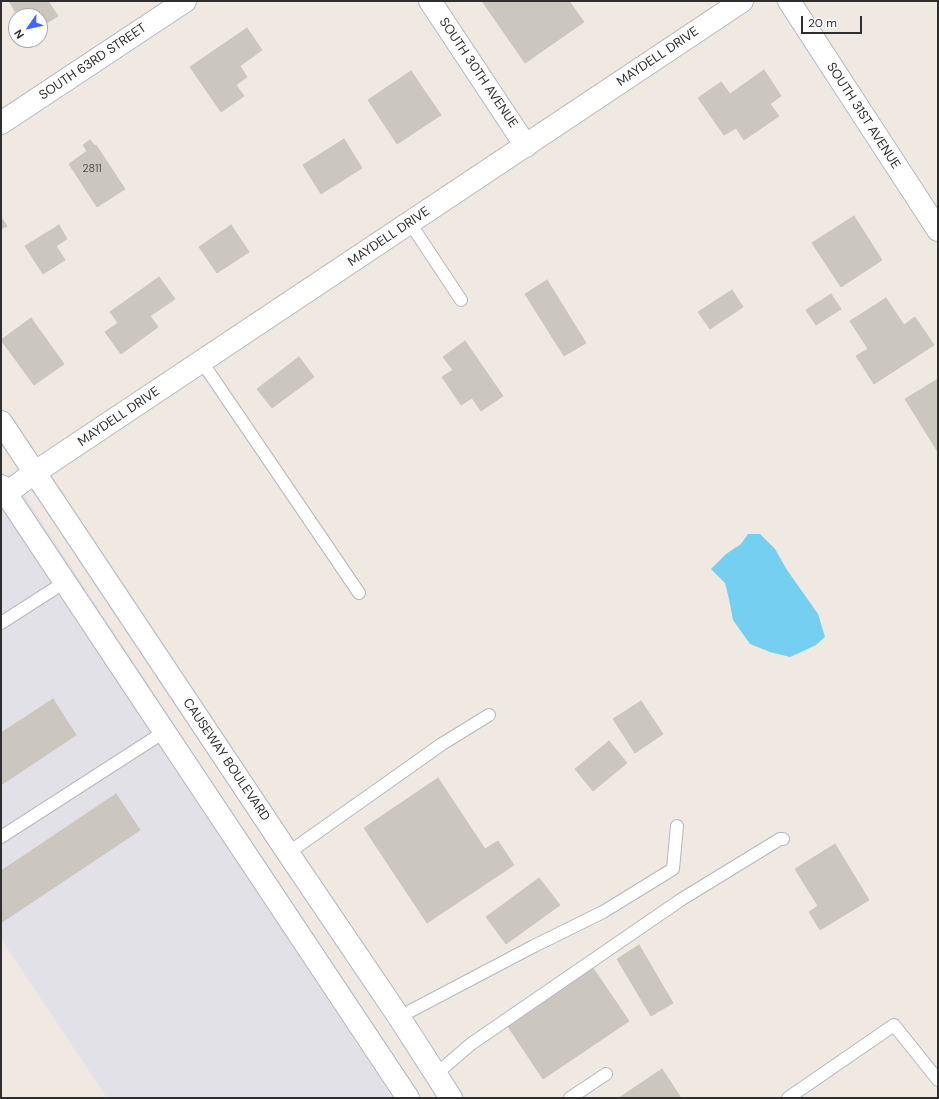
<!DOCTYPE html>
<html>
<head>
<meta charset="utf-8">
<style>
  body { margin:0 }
  #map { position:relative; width:939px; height:1099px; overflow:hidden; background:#efe9e1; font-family:"DM Sans",sans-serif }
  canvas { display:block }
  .frame { position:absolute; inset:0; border:2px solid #2e2e2e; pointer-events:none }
  .north { position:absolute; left:8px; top:8px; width:40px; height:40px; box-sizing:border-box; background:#fff; border:1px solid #ababab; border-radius:50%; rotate:236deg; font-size:11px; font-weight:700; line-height:16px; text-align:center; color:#2e2e2e }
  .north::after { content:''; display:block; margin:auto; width:14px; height:18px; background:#4264fb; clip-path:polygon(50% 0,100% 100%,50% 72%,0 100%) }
  .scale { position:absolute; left:801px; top:16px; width:61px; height:18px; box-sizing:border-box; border:2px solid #2e2e2e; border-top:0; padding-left:5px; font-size:12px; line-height:14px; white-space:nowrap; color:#2e2e2e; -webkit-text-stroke:3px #fff; paint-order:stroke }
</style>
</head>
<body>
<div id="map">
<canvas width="939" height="1099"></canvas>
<div class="frame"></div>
<div class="north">N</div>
<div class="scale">20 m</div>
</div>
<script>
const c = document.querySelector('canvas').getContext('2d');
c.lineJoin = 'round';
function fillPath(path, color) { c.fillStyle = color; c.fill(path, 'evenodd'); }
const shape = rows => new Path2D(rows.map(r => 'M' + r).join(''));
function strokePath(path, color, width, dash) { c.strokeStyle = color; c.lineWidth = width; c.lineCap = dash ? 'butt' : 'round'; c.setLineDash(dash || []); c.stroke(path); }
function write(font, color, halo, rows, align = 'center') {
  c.font = font + ' "DM Sans",sans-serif'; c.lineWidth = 3.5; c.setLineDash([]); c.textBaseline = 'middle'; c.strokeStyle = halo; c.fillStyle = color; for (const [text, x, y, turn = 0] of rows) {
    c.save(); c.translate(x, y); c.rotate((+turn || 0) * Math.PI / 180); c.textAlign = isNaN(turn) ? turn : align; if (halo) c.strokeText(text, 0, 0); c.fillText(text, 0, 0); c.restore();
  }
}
fillPath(shape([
  [21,490,333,967,420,1098,107,1098,1,939,1,503]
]), '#e3e1e8');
fillPath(shape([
  [748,534,760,534,775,549,787,570,818,614,825,637,816,645,799,653,790,657,770,652,750,644,733,620,729,599,725,583,711,569,726,554,741,544]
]), '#75cff0');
const building = shape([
  [9,1,48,1,58,16,40,27,40,16,18,16,9,1],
  [482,1,569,1,584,22,525,63,482,1],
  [247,28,262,50,240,66,247,77,236,85,244,96,221,112,190,67,247,28],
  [764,70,781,96,770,104,779,116,744,140,736,128,724,135,698,98,721,82,730,94,764,70],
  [411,71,441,115,397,144,368,100,411,71],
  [344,139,362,168,321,194,303,165,344,139],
  [90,140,95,146,96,145,125,189,97,207,69,164,87,151,83,145,90,140],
  [854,216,882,260,841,287,812,243,854,216],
  [1,217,7,226,1,229,1,217],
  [59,225,67,239,56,246,65,260,43,274,25,246,59,225],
  [231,225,249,252,217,273,199,247,231,225],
  [159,277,175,299,150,316,158,327,121,354,105,332,118,323,110,312,159,277],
  [547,280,586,343,564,356,525,294,547,280],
  [732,290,743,307,710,329,698,312,732,290],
  [831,294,841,309,816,325,806,310,831,294],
  [886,298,904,325,915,317,934,345,874,384,856,356,868,349,850,321,886,298],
  [31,318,64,364,34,385,1,340,31,318],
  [465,341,503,396,481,411,472,398,461,405,442,377,453,370,443,357,465,341],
  [299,357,314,377,272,408,257,389,299,357],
  [938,379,938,452,905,399,938,379],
  [53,699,76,735,1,785,1,733,53,699],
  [641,701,663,734,635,753,613,719,641,701],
  [609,741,627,763,593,791,575,769,609,741],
  [438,778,485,849,498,841,514,865,427,923,364,828,438,778],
  [116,794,140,830,2,922,1,871,116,794],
  [835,844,869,900,820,930,809,912,818,906,795,869,835,844],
  [539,878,560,905,506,944,486,917,539,878],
  [639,945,673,1003,651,1016,617,959,639,945],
  [593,968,629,1021,543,1079,507,1025,593,968],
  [662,1069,681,1098,619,1098,662,1069]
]);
fillPath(building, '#cbc7bf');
strokePath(building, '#cbc5ba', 1);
const service = shape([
  [410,223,461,300],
  [202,362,359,593],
  [1,623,65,582],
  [1,837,164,732],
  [288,853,442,744,489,715],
  [399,1017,534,946,603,912,673,869,677,826],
  [435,1075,471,1044,682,899,780,839,783,839],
  [570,1098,606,1074],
  [788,1098,894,1025,938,1080]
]);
const minor = shape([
  [430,1,526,146],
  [789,1,938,230],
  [1,123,185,1],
  [34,473,742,1]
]);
const tertiary = shape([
  [1,497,34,473]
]);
const secondary = shape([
  [1,422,288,853,399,1017,451,1098],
  [1,486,408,1098]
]);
strokePath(service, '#b4b7c1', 14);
strokePath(minor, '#b4b7c1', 24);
strokePath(tertiary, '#b4b7c1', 24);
strokePath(secondary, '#b4b7c1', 24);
strokePath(service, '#fff', 12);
strokePath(minor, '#fff', 22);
strokePath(tertiary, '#fff', 22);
strokePath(secondary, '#fff', 22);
write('11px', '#555452', null, [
  ["2811",92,169]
]);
write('13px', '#2e2e2e', '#fff', [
  ["MAYDELL DRIVE",658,57,-34],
  ["SOUTH 63RD STREET",93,62,-34],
  ["SOUTH 30TH AVENUE",478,73,56],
  ["SOUTH 31ST AVENUE",863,116,57],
  ["MAYDELL DRIVE",389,237,-34],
  ["MAYDELL DRIVE",119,417,-34],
  ["CAUSEWAY BOULEVARD",226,760,56]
]);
</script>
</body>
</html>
